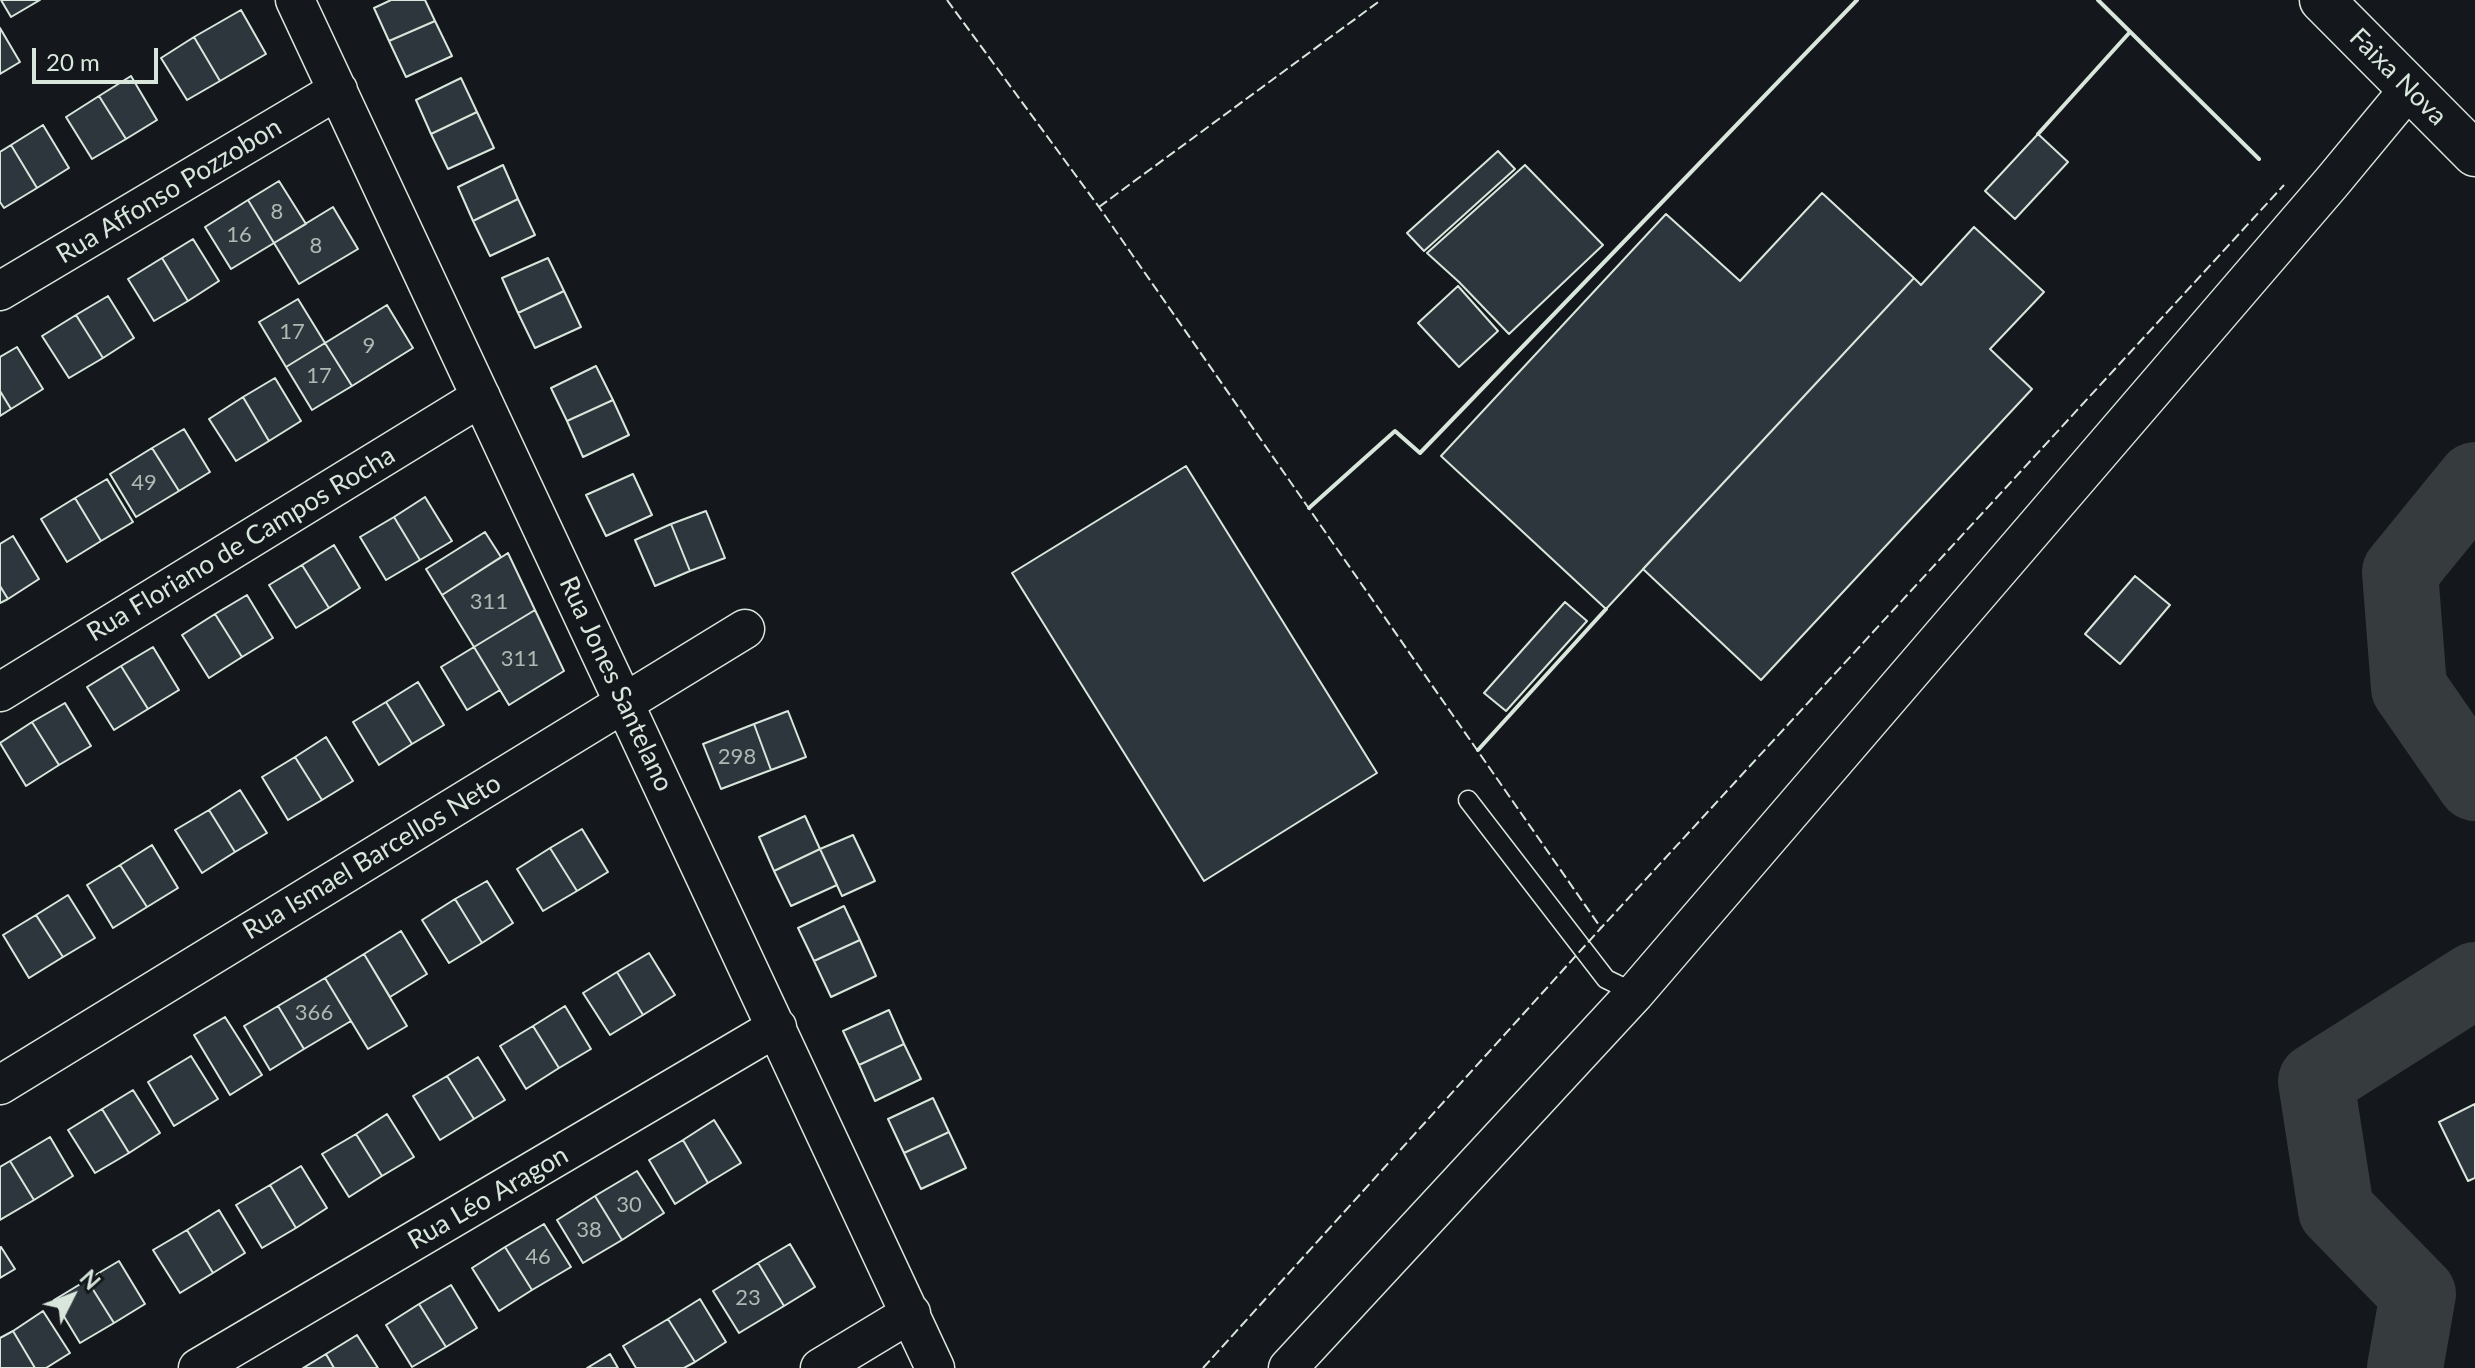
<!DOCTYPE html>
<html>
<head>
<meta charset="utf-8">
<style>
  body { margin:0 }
  #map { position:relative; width:2475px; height:1368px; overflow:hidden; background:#14181c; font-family:Lato,sans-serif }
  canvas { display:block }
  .north { position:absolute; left:32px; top:1256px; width:80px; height:80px; -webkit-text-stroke:6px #14181c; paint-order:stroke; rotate:48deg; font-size:22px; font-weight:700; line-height:32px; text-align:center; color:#d8e6dc }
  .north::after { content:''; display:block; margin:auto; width:28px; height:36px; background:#d8e6dc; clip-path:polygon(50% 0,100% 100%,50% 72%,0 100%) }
  .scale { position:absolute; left:32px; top:48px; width:126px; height:36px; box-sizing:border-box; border:4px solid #d8e6dc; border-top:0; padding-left:10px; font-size:24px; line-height:28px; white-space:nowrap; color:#d8e6dc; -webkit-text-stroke:6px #14181c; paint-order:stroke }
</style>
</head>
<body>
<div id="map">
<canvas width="2475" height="1368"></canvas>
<div class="north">N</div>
<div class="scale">20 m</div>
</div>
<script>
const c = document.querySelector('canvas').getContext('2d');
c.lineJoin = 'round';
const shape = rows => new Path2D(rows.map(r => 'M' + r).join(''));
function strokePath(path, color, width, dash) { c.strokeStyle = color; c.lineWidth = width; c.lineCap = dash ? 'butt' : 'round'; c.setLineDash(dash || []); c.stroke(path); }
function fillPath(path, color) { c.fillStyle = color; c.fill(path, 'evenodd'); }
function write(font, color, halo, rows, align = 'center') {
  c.font = font + ' Lato,sans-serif'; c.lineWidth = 6; c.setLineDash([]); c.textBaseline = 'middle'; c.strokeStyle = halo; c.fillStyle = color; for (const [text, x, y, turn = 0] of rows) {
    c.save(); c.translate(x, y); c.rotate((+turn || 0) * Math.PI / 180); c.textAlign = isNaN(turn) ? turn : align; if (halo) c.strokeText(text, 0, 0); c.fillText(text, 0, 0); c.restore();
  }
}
strokePath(shape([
  [2475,480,2400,572,2409,688,2475,783],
  [2405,1368,2418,1294,2336,1210,2316,1081,2475,980]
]), '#363b3e', 76);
const building = shape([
  [1,0,40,0,11,17,1,0],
  [391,0,425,0,435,21,389,41,374,8,391,0],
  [241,10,266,54,220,81,194,37,241,10],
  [435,21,452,56,406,77,389,41,435,21],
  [0,28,20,62,0,74,0,28],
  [194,37,220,81,187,100,161,58,194,37],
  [131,76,157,120,126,139,99,96,131,76],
  [461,78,477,112,431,134,416,100,461,78],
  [99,96,126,139,92,159,66,117,99,96],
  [477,112,494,148,448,169,431,134,477,112],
  [43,125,69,168,37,188,11,145,43,125],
  [2038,134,2068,162,2015,219,1985,191,2038,134],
  [11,145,37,188,4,208,0,202,0,152,11,145],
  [1498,151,1515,169,1424,251,1407,233,1498,151],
  [503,165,518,199,473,221,458,187,503,165],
  [1525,165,1603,245,1509,334,1459,282,1427,253,1525,165],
  [279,181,306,224,274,243,248,200,279,181],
  [1822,193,1914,278,1606,609,1441,456,1666,214,1740,281,1822,193],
  [518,199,535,235,490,256,473,221,518,199],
  [248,200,274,243,231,269,205,227,248,200],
  [333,207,358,249,299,284,274,243,333,207],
  [1974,227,2044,292,1990,349,2032,389,1761,680,1643,569,1914,278,1921,285,1974,227],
  [193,239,219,281,188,301,162,258,193,239],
  [162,258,188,301,154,321,128,279,162,258],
  [548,258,564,291,518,313,502,278,548,258],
  [1458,286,1498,331,1459,367,1418,323,1458,286],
  [564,291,581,327,535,348,518,313,564,291],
  [108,296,134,338,103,358,76,315,108,296],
  [298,299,325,343,286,367,259,322,298,299],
  [387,305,413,348,352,386,325,343,387,305],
  [76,315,103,358,69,378,42,336,76,315],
  [325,343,352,386,312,410,286,367,325,343],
  [17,347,43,389,11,409,0,391,0,357,17,347],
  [596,366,613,400,567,421,551,388,596,366],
  [275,378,301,421,269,441,243,397,275,378],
  [0,391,11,409,0,416,0,391],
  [243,397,269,441,236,461,209,419,243,397],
  [613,400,629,435,583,457,567,421,613,400],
  [184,429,210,472,179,491,152,448,184,429],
  [152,448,179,491,136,517,110,474,152,448],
  [1186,466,1377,773,1204,881,1012,573,1186,466],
  [633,474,652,515,606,536,586,495,633,474],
  [107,479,133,522,101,541,75,498,107,479],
  [425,497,452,541,420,560,394,517,425,497],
  [75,498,101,541,67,562,41,519,75,498],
  [706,511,725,558,690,571,671,524,706,511],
  [394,517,420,560,386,580,360,537,394,517],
  [671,524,690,571,655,586,635,540,671,524],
  [485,532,501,557,442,595,426,569,485,532],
  [13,536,39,579,8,599,0,586,0,544,13,536],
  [334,545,360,588,329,608,302,565,334,545],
  [508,553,535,610,474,647,442,595,508,553],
  [302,565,329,608,296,628,269,585,302,565],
  [2135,576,2170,605,2120,664,2085,634,2135,576],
  [0,586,8,599,0,603,0,586],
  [247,595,273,638,242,657,215,614,247,595],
  [1565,602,1587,621,1506,711,1484,693,1565,602],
  [535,610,564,671,509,705,474,647,535,610],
  [215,614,242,657,209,678,182,635,215,614],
  [153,647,179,690,148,709,121,666,153,647],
  [474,647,500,690,467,710,441,667,474,647],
  [121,666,148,709,114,730,87,687,121,666],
  [418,682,444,725,412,744,386,702,418,682],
  [386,702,412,744,379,765,353,722,386,702],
  [65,703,91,746,59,765,32,722,65,703],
  [788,711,806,757,771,770,754,724,788,711],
  [32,722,59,765,26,786,0,743,32,722],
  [754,724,771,770,721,789,703,744,754,724],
  [326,737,353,781,322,800,295,757,326,737],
  [295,757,322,800,288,820,262,777,295,757],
  [240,790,267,833,235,852,209,810,240,790],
  [209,810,235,852,202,873,175,830,209,810],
  [805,816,820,849,774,871,759,837,805,816],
  [582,829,608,872,577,891,550,848,582,829],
  [853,835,875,881,842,896,820,849,853,835],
  [152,845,178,888,147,907,120,865,152,845],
  [550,848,577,891,543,911,517,869,550,848],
  [820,849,837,885,791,906,774,871,820,849],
  [120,865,147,907,113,928,87,885,120,865],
  [487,881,513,923,482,943,455,899,487,881],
  [68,895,95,938,63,957,36,915,68,895],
  [455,899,482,943,449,963,422,920,455,899],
  [844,906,860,940,814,961,798,928,844,906],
  [36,915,63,957,29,978,3,935,36,915],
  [401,931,427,974,390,997,364,954,401,931],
  [860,940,876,976,831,997,814,961,860,940],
  [649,953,675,995,643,1015,617,972,649,953],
  [364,954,407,1026,368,1049,325,978,364,954],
  [617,972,643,1015,610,1035,583,993,617,972],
  [325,978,351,1021,304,1049,278,1006,325,978],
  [278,1006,304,1049,270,1070,244,1026,278,1006],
  [565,1006,591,1049,559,1068,533,1026,565,1006],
  [889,1010,904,1044,859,1065,843,1031,889,1010],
  [225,1017,262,1075,230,1095,194,1035,225,1017],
  [533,1026,559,1068,526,1089,500,1046,533,1026],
  [904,1044,921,1079,875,1101,859,1065,904,1044],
  [191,1056,218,1099,174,1126,148,1082,191,1056],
  [478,1057,505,1100,474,1119,447,1076,478,1057],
  [447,1076,474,1119,440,1140,413,1096,447,1076],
  [133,1090,160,1133,129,1153,102,1109,133,1090],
  [933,1098,949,1132,904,1153,888,1119,933,1098],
  [2475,1104,2475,1178,2468,1181,2439,1122,2475,1104],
  [102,1109,129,1153,95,1173,68,1130,102,1109],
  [387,1114,414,1157,382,1176,356,1134,387,1114],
  [714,1120,741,1163,708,1183,683,1140,714,1120],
  [949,1132,966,1168,921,1189,904,1153,949,1132],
  [356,1134,382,1176,349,1197,322,1154,356,1134],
  [50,1137,73,1176,34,1200,10,1161,50,1137],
  [683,1140,708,1183,675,1204,649,1160,683,1140],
  [10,1161,34,1200,0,1220,0,1167,10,1161],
  [301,1166,327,1208,296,1228,270,1185,301,1166],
  [637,1171,664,1213,622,1240,595,1196,637,1171],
  [270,1185,296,1228,262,1248,236,1205,270,1185],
  [595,1196,622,1240,583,1263,557,1220,595,1196],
  [219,1210,245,1253,213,1273,187,1230,219,1210],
  [544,1224,571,1267,532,1290,505,1247,544,1224],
  [187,1230,213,1273,180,1293,153,1250,187,1230],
  [790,1244,815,1287,784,1306,758,1263,790,1244],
  [1,1247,15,1269,0,1278,0,1248,1,1247],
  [505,1247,532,1290,499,1311,472,1268,505,1247],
  [119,1261,145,1304,114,1323,87,1280,119,1261],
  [758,1263,784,1306,739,1333,713,1291,758,1263],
  [87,1280,114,1323,80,1343,54,1300,87,1280],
  [451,1285,477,1328,446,1347,419,1304,451,1285],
  [700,1299,726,1342,695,1362,668,1319,700,1299],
  [419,1304,446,1347,412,1367,386,1325,419,1304],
  [43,1311,70,1353,46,1368,35,1368,13,1331,43,1311],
  [668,1319,695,1362,684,1368,636,1368,623,1346,668,1319],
  [13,1331,35,1368,0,1368,0,1338,13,1331],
  [357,1335,378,1368,334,1368,326,1354,357,1335],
  [326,1354,334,1368,303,1368,326,1354],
  [610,1354,618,1368,587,1368,610,1354]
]);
fillPath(building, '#2c363c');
strokePath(building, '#d8e6dc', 2);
const lane = shape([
  [1468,800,1606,979,1635,993]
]);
const street = shape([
  [295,0,935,1368],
  [0,291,338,90],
  [0,692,481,397],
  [0,1085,745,629],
  [198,1368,777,1027],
  [820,1368,911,1313],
  [1288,1368,1635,993,2332,182,2409,89]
]);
const highway = shape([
  [2322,0,2475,154]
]);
strokePath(lane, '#d8e6dc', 21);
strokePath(street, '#d8e6dc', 41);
strokePath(highway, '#d8e6dc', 47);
strokePath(lane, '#14181c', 18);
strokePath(street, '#14181c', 38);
strokePath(highway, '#14181c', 44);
strokePath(shape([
  [947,0,1099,207,1601,928],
  [1099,207,1381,0],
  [1203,1368,1601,928,2284,185]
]), '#d8e6dc', 2, [10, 4]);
strokePath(shape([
  [2098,0,2259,159],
  [2038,134,2130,32],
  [1309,508,1395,431,1420,453,1857,0],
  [1478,750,1606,609]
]), '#d8e6dc', 4);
write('22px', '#adbab4', null, [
  ["8",277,212],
  ["16",239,235],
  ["8",316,246],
  ["17",292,332],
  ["9",369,346],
  ["17",319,376],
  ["49",144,483],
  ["311",489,602],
  ["311",520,659],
  ["298",737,757],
  ["366",314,1013],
  ["30",629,1205],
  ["38",589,1230],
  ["46",538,1257],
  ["23",748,1298]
]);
write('26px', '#d8e6dc', '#14181c', [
  ["Faixa Nova",2398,77,45],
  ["Rua Affonso Pozzobon",169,191,-31],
  ["Rua Floriano de Campos Rocha",241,544,-31],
  ["Rua Jones Santelano",616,684,65],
  ["Rua Ismael Barcellos Neto",372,857,-31],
  ["Rua Léo Aragon",488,1198,-30]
]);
</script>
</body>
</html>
